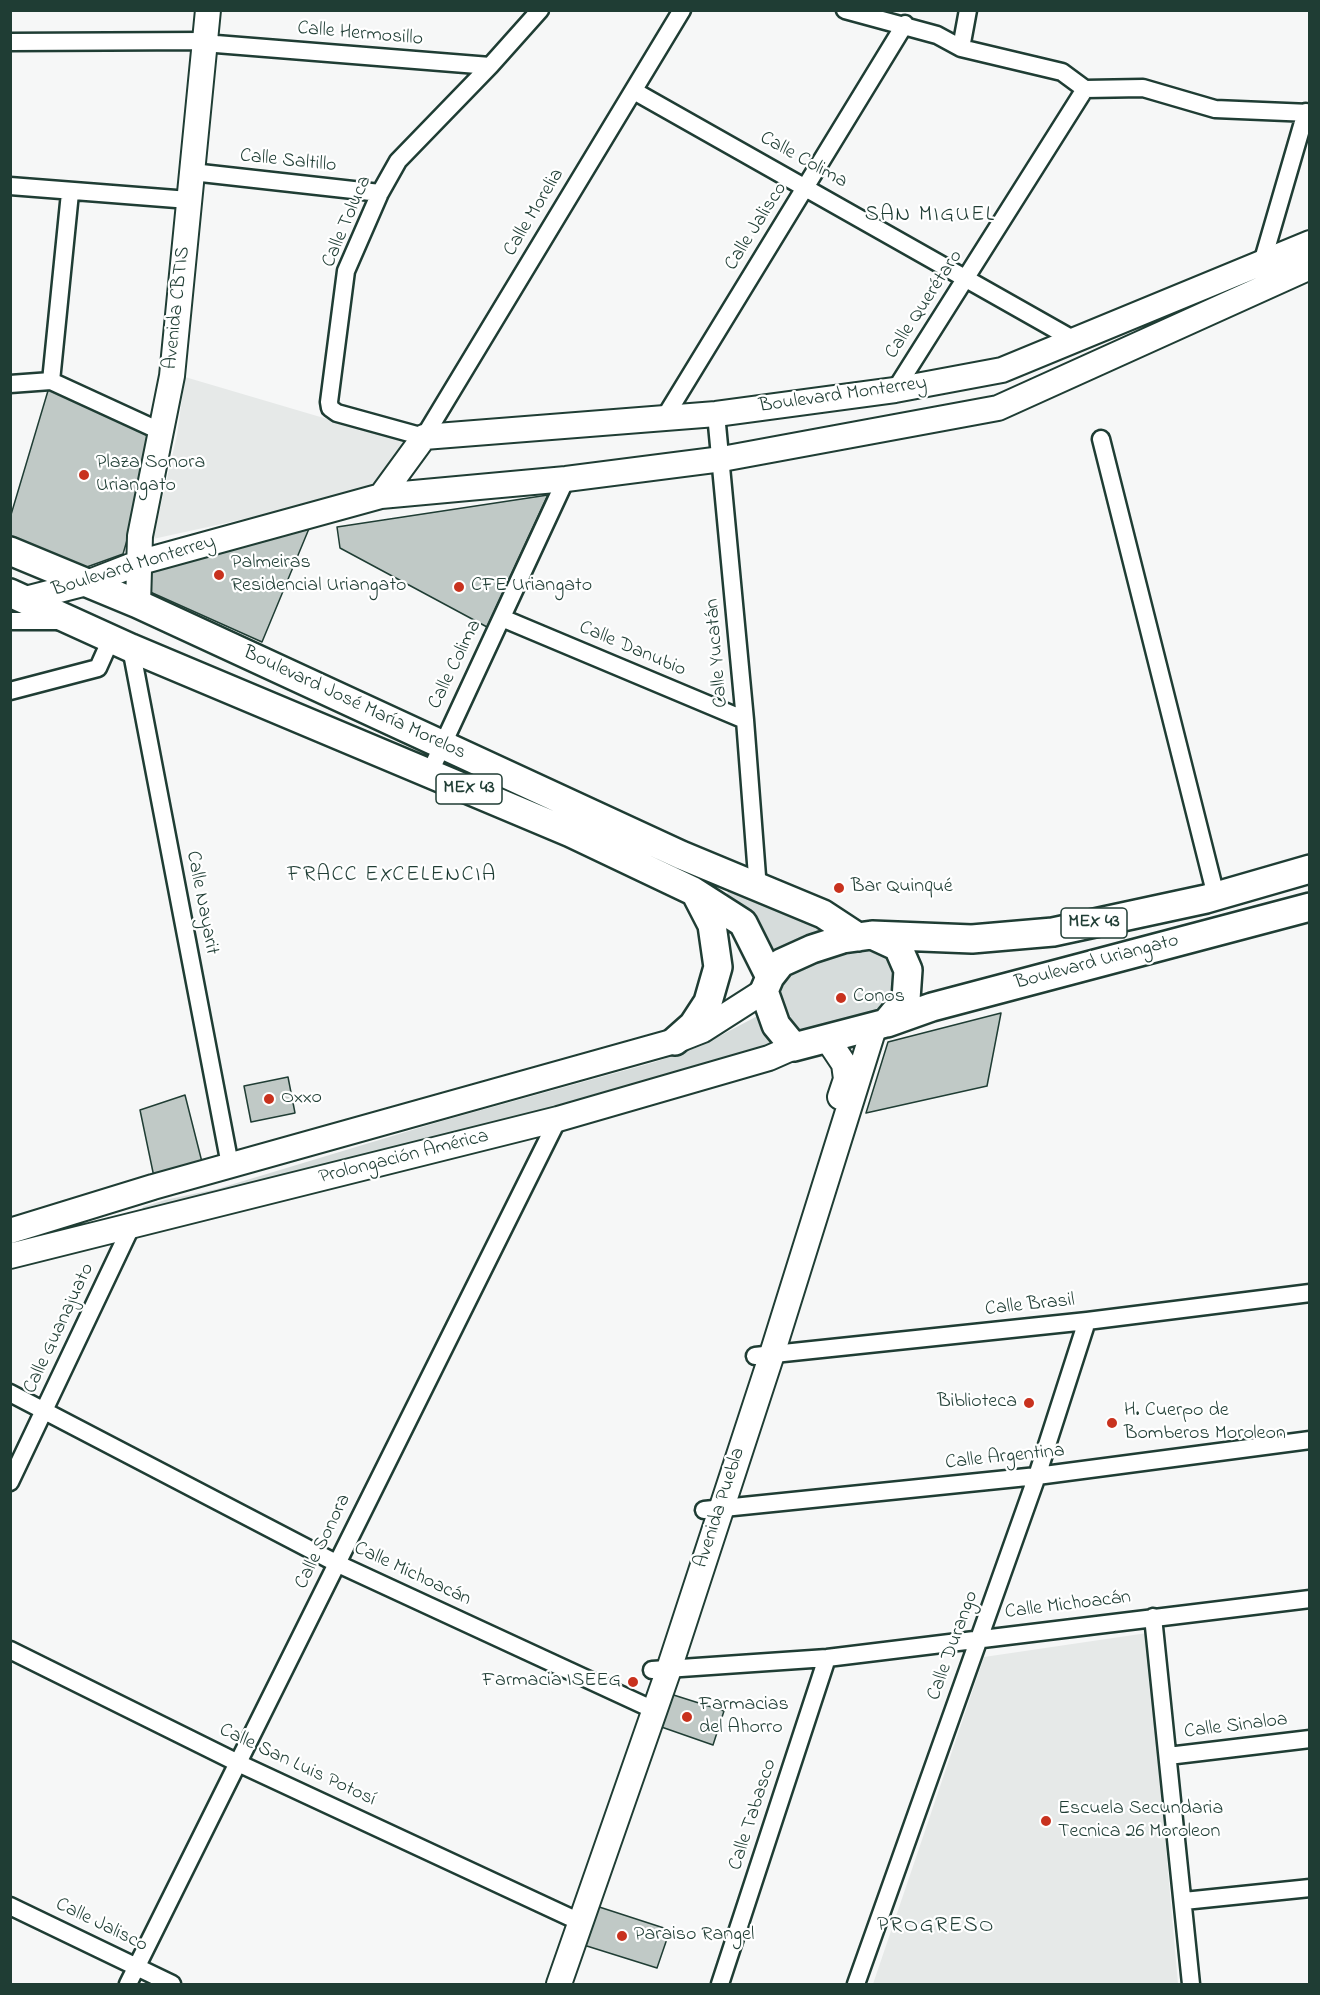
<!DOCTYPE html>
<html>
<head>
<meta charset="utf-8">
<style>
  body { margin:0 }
  #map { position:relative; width:1320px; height:1995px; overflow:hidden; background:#f6f7f7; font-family:"Indie Flower",sans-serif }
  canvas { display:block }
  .frame { position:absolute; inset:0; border:12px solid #1f3d34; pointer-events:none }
</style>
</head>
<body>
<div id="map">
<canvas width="1320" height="1995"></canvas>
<div class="frame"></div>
</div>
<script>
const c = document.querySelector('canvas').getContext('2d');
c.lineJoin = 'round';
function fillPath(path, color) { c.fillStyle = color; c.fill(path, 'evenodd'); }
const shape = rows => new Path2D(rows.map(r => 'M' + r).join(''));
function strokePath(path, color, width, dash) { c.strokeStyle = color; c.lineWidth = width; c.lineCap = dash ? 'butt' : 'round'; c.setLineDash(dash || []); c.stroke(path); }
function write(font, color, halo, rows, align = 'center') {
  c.font = font + ' "Indie Flower",sans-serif'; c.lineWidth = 4.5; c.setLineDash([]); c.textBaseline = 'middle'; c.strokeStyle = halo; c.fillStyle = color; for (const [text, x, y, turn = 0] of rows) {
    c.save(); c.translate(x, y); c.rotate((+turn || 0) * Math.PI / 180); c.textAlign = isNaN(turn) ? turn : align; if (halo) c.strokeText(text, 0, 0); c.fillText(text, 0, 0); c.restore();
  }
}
fillPath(shape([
  [185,377,317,416,412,442,381,489,153,539,177,435],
  [1147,1633,1178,1984,873,1984,984,1657]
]), '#e6e9e8');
fillPath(shape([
  [729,889,817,927,822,935,777,953,767,938,727,894],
  [870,950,896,957,894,1012,808,1034,788,1024,779,996,787,977,828,958],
  [763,1013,778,1047,422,1143,140,1214,143,1207,165,1200,217,1189,442,1121,655,1062,701,1046]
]), '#d6dcdb');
const building = shape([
  [50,384,158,433,123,554,84,568,10,537,10,518,50,384],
  [548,495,487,627,340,548,337,527,548,495],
  [313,519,262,642,148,591,149,560,313,519],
  [1001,1013,987,1086,866,1113,888,1042,1001,1013],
  [288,1077,295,1113,251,1122,244,1086,288,1077],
  [185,1095,203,1166,154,1177,140,1110,185,1095],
  [661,1691,724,1711,713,1745,650,1723,661,1691],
  [587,1903,670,1930,657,1968,574,1942,587,1903]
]);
fillPath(building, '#c0c9c6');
strokePath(building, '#1f3d34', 1.5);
const street = shape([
  [540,10,490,66,398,161,380,193,346,271,329,402,330,408,337,413,424,437,682,10],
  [845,10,937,35,961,48,1062,72,1085,89],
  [10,42,205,41,216,44,490,66],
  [961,48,968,10],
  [1085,89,1143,88,1215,109,1310,113],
  [634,91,1076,341],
  [192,172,380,193],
  [10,186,189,200],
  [1262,263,1306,112],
  [51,381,70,193],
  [10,384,51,381,162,432],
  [895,390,1085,89],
  [716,414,745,720,758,889],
  [663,420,905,24],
  [1101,439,1216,896],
  [502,618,745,720],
  [10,621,61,621],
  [131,648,230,1165],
  [10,691,98,668,111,639],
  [430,772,566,479],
  [755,1356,1087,1321,1310,1293],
  [10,1393,336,1563,654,1710],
  [10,1482,132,1225],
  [704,1510,1037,1476,1310,1440],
  [1153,1617,1191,1984],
  [10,1650,238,1763,580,1922],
  [652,1670,827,1658,1310,1599],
  [1168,1756,1310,1739],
  [1184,1901,1310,1888],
  [10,1906,172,1984],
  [128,1984,558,1119],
  [720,1984,827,1658],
  [856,1984,1037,1476,1087,1321]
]);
const secondary = shape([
  [381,496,424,437,716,414,895,390,1002,370,1310,243],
  [25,599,87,583,141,562,381,496,566,479,722,459,998,408,1310,267],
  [138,604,140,536,172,376,208,10],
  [828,1040,844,1064,846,1079,840,1097],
  [10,1231,153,1187,675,1041,703,1030,764,991],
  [10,1256,558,1119,769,1058,794,1047],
  [559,1984,669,1669,772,1354,874,1028]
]);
const primary = shape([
  [10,551,138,604,681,855,823,914,858,937],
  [10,593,131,648,571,833,693,891,743,923,770,977],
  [872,935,898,947,908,970,906,999,886,1023,794,1047,776,1025,764,991,770,977,781,963,812,949,843,939,872,935,972,939,1053,932,1206,899,1310,869],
  [887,1023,932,1007,1310,907],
  [675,1041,693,1025,708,1002,718,967,712,925,696,894]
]);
strokePath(street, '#1f3d34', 21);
strokePath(secondary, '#1f3d34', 28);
strokePath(primary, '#1f3d34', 32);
strokePath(street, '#fff', 16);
strokePath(secondary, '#fff', 24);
strokePath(primary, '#fff', 27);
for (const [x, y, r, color] of [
  [84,475,6,"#c8321e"],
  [219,575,6,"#c8321e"],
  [459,587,6,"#c8321e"],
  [839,888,6,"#c8321e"],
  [841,998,6,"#c8321e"],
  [269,1099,6,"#c8321e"],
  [1029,1403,6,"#c8321e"],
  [1112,1423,6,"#c8321e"],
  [633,1682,6,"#c8321e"],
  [687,1717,6,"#c8321e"],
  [1046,1821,6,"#c8321e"],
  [622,1936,6,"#c8321e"]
]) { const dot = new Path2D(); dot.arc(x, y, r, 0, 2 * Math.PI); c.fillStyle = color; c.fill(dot); strokePath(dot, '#fff', 2); }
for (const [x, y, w] of [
  [469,789,66],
  [1094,923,66]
]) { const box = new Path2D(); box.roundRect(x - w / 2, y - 15, w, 30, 4.5); c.fillStyle = '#fff'; c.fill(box); strokePath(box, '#1f3d34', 1.5); }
write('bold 18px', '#1f3d34', null, [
  ["MEX 43",469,789],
  ["MEX 43",1094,923]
]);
write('20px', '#1f3d34', '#fff', [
  ["Calle Hermosillo",360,35,5],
  ["Calle Colima",803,161,29],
  ["Calle Saltillo",288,162,6],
  ["Calle Morelia",535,213,-59],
  ["Calle Toluca",348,222,-67],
  ["Calle Jalisco",757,227,-58],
  ["Calle Querétaro",925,305,-57],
  ["Avenida CBTIS",178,308,-84],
  ["Boulevard Monterrey",843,396,-8],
  ["Boulevard Monterrey",134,567,-17],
  ["Calle Danubio",632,650,23],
  ["Calle Yucatán",718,653,-95],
  ["Calle Colima",456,665,-64],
  ["Boulevard José María Morelos",354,704,25],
  ["Calle Nayarit",201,903,79],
  ["Boulevard Uriangato",1097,963,-15],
  ["Prolongación América",404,1158,-14],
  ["Calle Brasil",1030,1306,-6],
  ["Calle Guanajuato",60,1329,-65],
  ["Calle Argentina",1005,1458,-6],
  ["Avenida Puebla",721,1508,-72],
  ["Calle Sonora",324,1542,-64],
  ["Calle Michoacán",412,1575,25],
  ["Calle Michoacán",1068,1606,-7],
  ["Calle Durango",954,1646,-70],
  ["Calle Sinaloa",1236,1727,-7],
  ["Calle San Luis Potosí",297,1766,25],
  ["Calle Tabasco",754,1815,-72],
  ["Calle Jalisco",101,1926,26]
]);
write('20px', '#1f3d34', '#fff', [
  ["Plaza Sonora",96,464],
  ["Uriangato",96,487],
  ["Palmeiras",231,564],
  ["Residencial Uriangato",231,587],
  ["CFE Uriangato",471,587],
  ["Bar Quinqué",851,888],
  ["Conos",853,998],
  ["Oxxo",281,1099],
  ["Biblioteca",1017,1403,"right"],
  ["H. Cuerpo de",1124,1412],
  ["Bomberos Moroleon",1124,1435],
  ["Farmacia ISEEG",621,1682,"right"],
  ["Farmacias",699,1706],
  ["del Ahorro",699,1729],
  ["Escuela Secundaria",1058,1810],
  ["Tecnica 26 Moroleon",1058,1833],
  ["Paraiso Rangel",634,1936]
], 'left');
c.letterSpacing = '1.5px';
write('22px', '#1f3d34', '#fff', [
  ["SAN MIGUEL",930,216],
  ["FRACC EXCELENCIA",392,876],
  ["PROGRESO",936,1927]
]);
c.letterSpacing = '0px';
</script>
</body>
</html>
